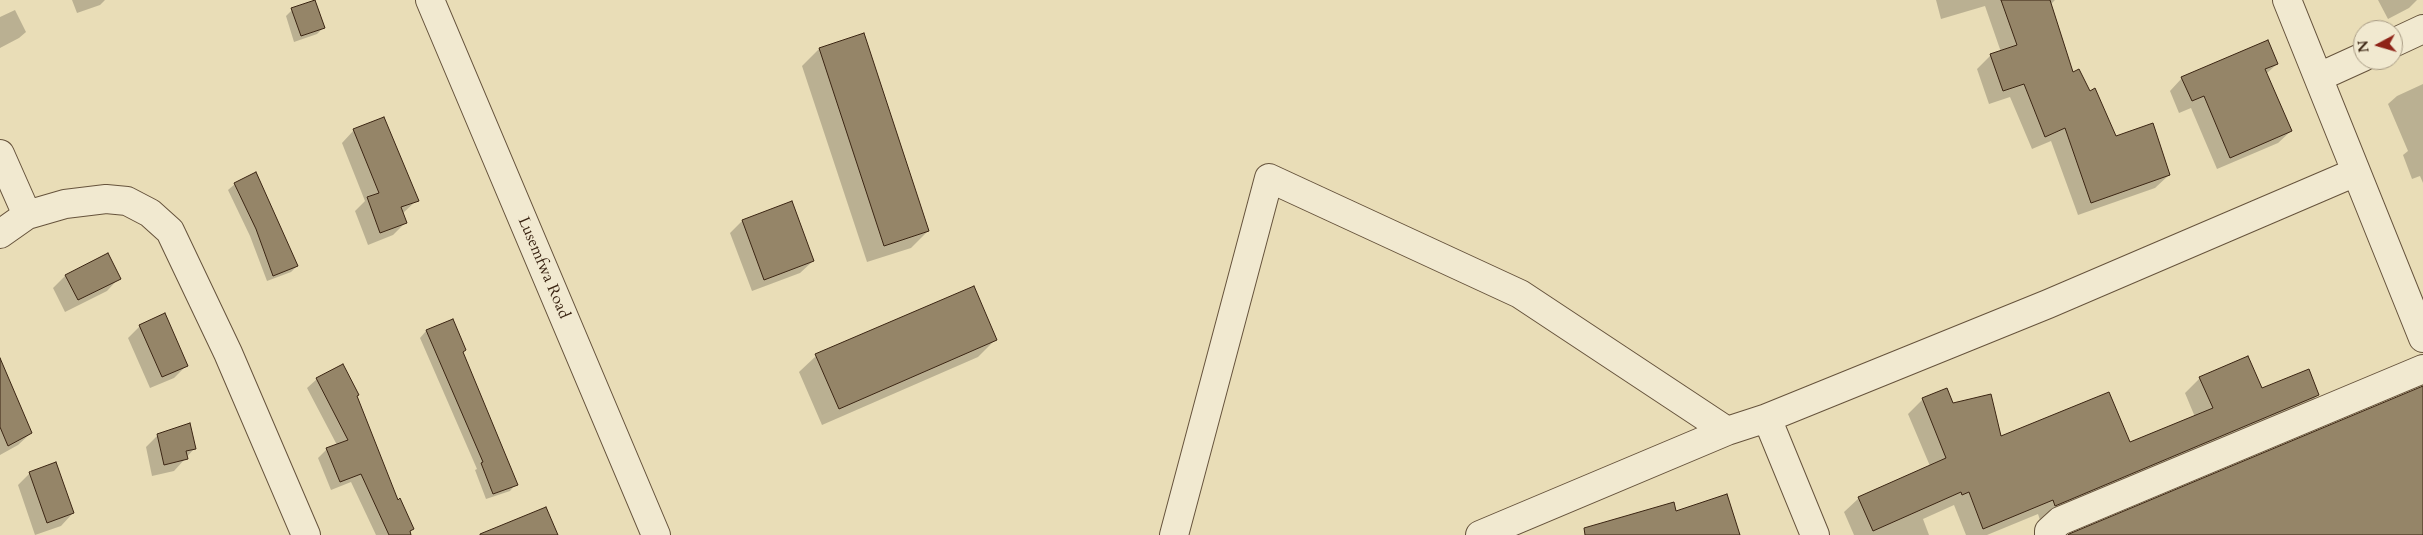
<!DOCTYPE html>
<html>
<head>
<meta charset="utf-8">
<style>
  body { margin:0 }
  #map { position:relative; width:2423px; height:535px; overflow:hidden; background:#e9ddb7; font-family:Cardo,serif }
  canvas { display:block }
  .north { position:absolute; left:2353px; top:20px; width:50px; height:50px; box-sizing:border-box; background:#f1e9d0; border:1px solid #a89b84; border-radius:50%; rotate:264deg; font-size:14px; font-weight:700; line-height:20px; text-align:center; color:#3b2513 }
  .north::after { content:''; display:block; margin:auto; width:18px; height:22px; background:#8f2418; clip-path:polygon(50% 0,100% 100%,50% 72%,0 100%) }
</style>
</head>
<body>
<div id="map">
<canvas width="2423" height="535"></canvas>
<div class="north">N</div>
</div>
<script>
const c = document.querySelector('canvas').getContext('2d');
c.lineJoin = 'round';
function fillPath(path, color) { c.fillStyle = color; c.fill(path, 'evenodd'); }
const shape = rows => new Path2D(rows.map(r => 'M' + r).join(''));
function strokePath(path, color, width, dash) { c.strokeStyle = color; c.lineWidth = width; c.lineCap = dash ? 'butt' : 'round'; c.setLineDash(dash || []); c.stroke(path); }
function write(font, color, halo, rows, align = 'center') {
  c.font = font + ' Cardo,serif'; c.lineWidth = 4; c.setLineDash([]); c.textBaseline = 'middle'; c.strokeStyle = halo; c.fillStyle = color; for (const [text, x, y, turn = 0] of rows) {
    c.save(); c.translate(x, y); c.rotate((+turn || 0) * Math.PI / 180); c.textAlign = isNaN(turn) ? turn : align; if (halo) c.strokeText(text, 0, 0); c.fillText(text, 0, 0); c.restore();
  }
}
fillPath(shape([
  [72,0,105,0,100,5,77,13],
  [1936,0,2055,0,2050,5,2073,74,2115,138,2169,175,2155,188,2078,215,2051,141,2032,149,2010,97,1989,104,1977,69,1991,55,2001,52,1985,6,1941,19],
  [2378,0,2417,0,2409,8,2388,19],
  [15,10,26,32,19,38,0,48,0,17],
  [292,10,323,28,317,34,294,42,286,16],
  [819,49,928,231,911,248,867,262,802,66],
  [2277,64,2266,74,2291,131,2278,143,2217,169,2191,108,2179,113,2170,91,2182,78],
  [2423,84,2423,183,2420,176,2412,179,2403,155,2408,151,2388,104,2397,96],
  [354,130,417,200,402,214,405,223,393,235,368,245,355,211,365,201,342,143],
  [235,184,297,266,291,272,267,281,250,236,228,190],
  [742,221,813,261,800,273,752,291,730,233],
  [65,276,119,278,107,291,65,312,53,288],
  [452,320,462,353,516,484,510,491,486,499,475,470,477,469,420,338,426,331],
  [140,326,186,366,174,378,150,388,128,338],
  [995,340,978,357,822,425,799,372,816,356],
  [2200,378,2261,390,2318,395,2303,410,2040,520,2038,514,1987,535,1966,535,1954,505,1923,519,1929,535,1854,535,1844,512,1859,498,1930,466,1908,414,1923,399,1952,405,2000,438,2129,444,2195,417,2185,393],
  [317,379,356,396,409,535,376,535,351,482,331,490,318,458,327,449,337,445,307,388],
  [0,400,31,433,18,445,0,455],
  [158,435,194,449,174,471,152,476,146,447],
  [30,473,73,513,61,526,35,535,18,485]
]), '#0003');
const building = shape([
  [315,0,325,28,301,36,291,8,315,0],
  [2001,0,2050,0,2073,72,2079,69,2090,91,2095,88,2116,136,2153,123,2170,175,2091,203,2065,128,2045,137,2024,84,2003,91,1990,54,2017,45,2001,0],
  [864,33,929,231,884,246,819,48,864,33],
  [2268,40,2278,64,2265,69,2292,131,2230,158,2204,96,2192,101,2181,77,2268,40],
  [384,117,419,201,401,207,407,223,380,233,367,197,379,193,353,129,384,117],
  [256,172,298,266,273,276,256,229,234,183,256,172],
  [792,201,814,261,764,280,742,220,792,201],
  [108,253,121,279,78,300,65,275,108,253],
  [974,286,997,340,839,409,815,354,974,286],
  [165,313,188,366,162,377,139,325,165,313],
  [453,319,466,350,463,352,518,485,493,494,481,463,483,462,426,330,453,319],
  [2248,356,2262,388,2309,369,2319,395,2055,506,2053,500,1983,529,1969,492,1962,495,1961,492,1873,531,1858,497,1946,458,1922,398,1947,388,1953,403,1991,394,2001,436,2109,392,2130,442,2213,408,2199,377,2248,356],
  [0,358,32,433,8,446,0,427,0,358],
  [343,364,359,395,357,396,398,500,400,498,414,529,410,531,411,535,389,535,361,474,340,482,326,448,348,440,316,378,343,364],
  [2423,386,2423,535,2068,535,2069,534,2423,386],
  [190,423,196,449,186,451,188,459,164,465,157,434,190,423],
  [56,462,74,513,47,523,29,472,56,462],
  [1727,494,1740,535,1585,535,1584,528,1674,502,1676,511,1727,494],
  [546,507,558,535,480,535,480,534,546,507]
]);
fillPath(building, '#958568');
strokePath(building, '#3b2513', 1);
const minor = shape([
  [2287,0,2423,338],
  [2393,43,2423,29],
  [2319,77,2363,57],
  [0,154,27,215],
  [0,234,27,215,65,204,106,199,127,201,150,213,170,231,228,353,306,535],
  [1767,418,1815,535],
  [1174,535,1269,178,1520,294,1727,431],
  [1480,535,1727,431,1767,418,2048,304,2356,172],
  [2049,535,2049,531,2060,521,2423,369]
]);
const tertiary = shape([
  [430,0,656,535]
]);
strokePath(minor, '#66533c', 30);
strokePath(tertiary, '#66533c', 30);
strokePath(minor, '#f1e9d0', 28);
strokePath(tertiary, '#f1e9d0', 28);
write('16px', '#3b2513', '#f1e9d0', [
  ["Lusemfwa Road",543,268,67]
]);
</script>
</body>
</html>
